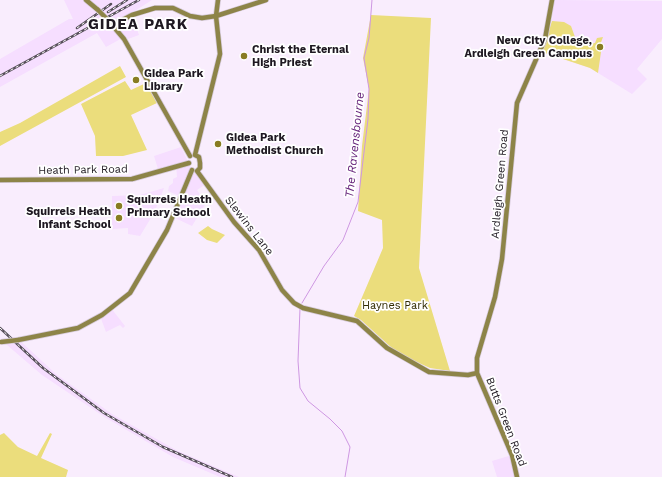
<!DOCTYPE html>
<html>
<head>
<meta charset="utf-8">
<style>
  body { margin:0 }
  canvas { display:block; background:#f9edfd }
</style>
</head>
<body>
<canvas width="662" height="477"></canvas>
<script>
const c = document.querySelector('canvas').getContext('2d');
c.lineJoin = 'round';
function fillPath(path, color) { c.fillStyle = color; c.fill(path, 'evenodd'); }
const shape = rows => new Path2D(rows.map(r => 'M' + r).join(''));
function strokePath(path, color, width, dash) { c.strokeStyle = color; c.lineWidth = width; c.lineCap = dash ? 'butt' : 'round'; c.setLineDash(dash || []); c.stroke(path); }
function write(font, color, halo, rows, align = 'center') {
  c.font = font + ' "Work Sans",sans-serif'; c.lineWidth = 3.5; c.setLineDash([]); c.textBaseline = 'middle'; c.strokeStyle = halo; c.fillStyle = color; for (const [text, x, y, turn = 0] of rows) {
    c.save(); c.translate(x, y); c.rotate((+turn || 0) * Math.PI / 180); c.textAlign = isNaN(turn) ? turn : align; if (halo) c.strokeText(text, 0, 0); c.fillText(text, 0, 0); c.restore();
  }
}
fillPath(shape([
  [64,0,152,0,130,14,134,20,139,35,128,39,126,36,106,47,97,33,0,87,0,59,69,19,73,19],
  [554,0,662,1,662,39,637,69,647,79,632,94,590,68,542,52,552,21],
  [181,147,192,170,197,171,206,184,197,190,206,203,192,226,175,218,184,198,168,191,169,186,173,183,173,179,177,177,176,165,158,169,154,156],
  [164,188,155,211,171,218,170,220,154,213,140,236,128,234,128,228,112,229,112,196,140,195],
  [111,308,125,326,123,328,120,325,106,332,100,316],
  [16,337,56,374,112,414,178,451,239,477,220,477,173,457,106,418,42,375,0,339],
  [512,455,517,477,497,477,492,461]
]), '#f6deff');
fillPath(shape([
  [371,15,431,18,419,268,450,371,430,368,410,359,393,349,361,320,354,316,383,248,382,220,358,211,362,146,369,89,363,58],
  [552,21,564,22,571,26,575,37,583,38,588,44,595,43,597,38,603,37,600,45,601,52,598,73,590,68,542,52],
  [120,66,126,77,0,146,0,132,20,123],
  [125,81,131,90,146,83,157,103,131,115,147,150,123,156,96,156,95,136,81,104],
  [208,226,212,229,225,235,217,243,207,240,198,233],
  [4,433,18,447,37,456,50,433,52,434,41,458,68,470,66,477,0,477,0,435]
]), '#ebdd7c');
strokePath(shape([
  [302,303,324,266,343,240,358,202,368,119,369,89,364,58,369,38,372,0],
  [300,309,298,361,300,388,308,401,330,419,342,431,350,447,345,477]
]), '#ce97e2', 1);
const secondary = shape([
  [86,0,98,10],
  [107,19,124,39,190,156],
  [113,25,132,15,155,8,173,8,190,16,202,18,216,16,266,0],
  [195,155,220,54,216,16,218,0],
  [195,155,199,157,200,163,200,168,197,171],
  [197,171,234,222,259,250,282,290,294,303,303,308,357,321,387,348,429,372,468,375,477,373],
  [0,180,132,179,189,163],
  [18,340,78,328,102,315,130,293,167,230,192,170],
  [517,477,512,455,477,373,477,358,495,297,502,259,517,103,545,39,552,0]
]);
strokePath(secondary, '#d6cbda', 6);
strokePath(secondary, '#8d8448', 4.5);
const rail = shape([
  [108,12,127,0],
  [77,28,111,4],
  [0,76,139,0],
  [0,328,43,368,104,413,163,447,232,477]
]);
strokePath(rail, '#574f5a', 2.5);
strokePath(rail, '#fff', 1, [3]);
const secondaryBridge = shape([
  [98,10,107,19],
  [1,342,18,340]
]);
strokePath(secondaryBridge, '#d6cbda', 6, []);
strokePath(secondaryBridge, '#8d8448', 4.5);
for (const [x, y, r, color] of [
  [600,47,4,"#887c22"],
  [244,56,4,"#887c22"],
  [136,80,4,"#887c22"],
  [218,144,4,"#887c22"],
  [119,206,4,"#887c22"],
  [119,218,4,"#887c22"]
]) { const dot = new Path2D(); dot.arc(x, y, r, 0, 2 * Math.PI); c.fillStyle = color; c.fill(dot); strokePath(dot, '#fff', 1.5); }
write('bold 11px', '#1e1821', '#fff', [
  ["New City College,",592,41,"right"],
  ["Ardleigh Green Campus",592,54,"right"],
  ["Christ the Eternal",252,50],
  ["High Priest",252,63],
  ["Gidea Park",144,74],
  ["Library",144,87],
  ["Gidea Park",226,138],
  ["Methodist Church",226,151],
  ["Squirrels Heath",127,200],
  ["Primary School",127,213],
  ["Squirrels Heath",111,212,"right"],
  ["Infant School",111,225,"right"]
], 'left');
write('11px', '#1e1821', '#fff', [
  ["Heath Park Road",83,170,-1],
  ["Ardleigh Green Road",500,184,-85],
  ["Slewins Lane",249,226,52],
  ["Butts Green Road",506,422,69]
]);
write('11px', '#312b00', '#fff', [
  ["Haynes Park",395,306]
]);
write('italic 12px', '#65227a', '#fff', [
  ["The Ravensbourne",355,145,-84]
]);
c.letterSpacing = '1px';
write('bold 15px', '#1e1821', '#fff', [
  ["GIDEA PARK",138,25]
]);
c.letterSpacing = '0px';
</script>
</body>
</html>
